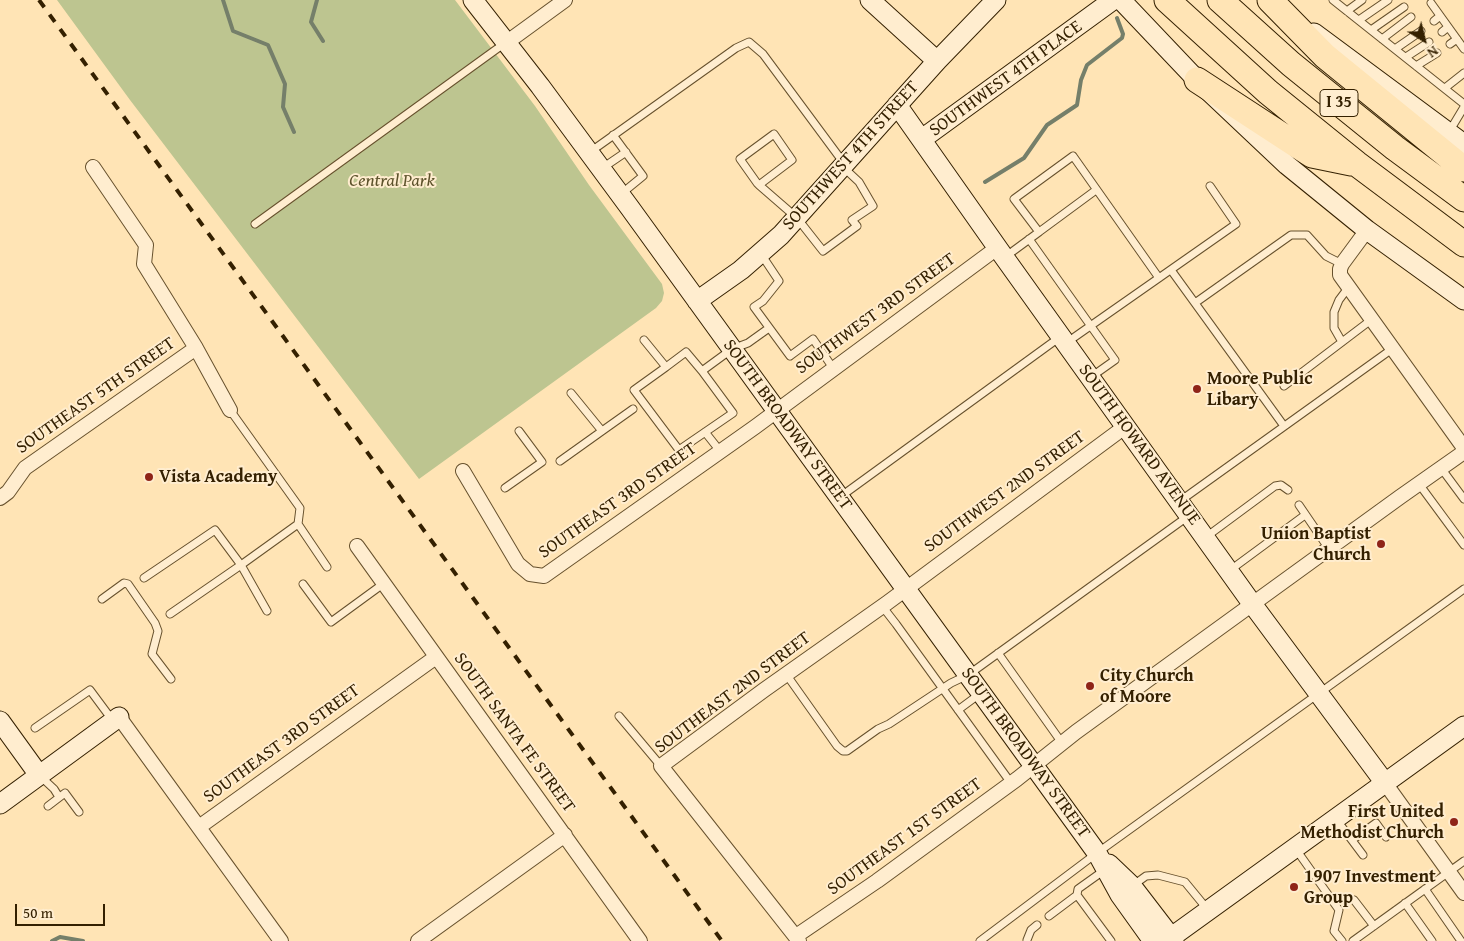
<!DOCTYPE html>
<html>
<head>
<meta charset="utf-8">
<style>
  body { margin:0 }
  #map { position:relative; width:1464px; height:941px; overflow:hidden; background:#ffe4b5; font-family:"Gentium Book Plus",serif }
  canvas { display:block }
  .north { position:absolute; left:1399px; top:15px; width:50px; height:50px; -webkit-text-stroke:4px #ffedcf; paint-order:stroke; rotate:144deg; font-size:14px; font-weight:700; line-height:20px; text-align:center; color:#342000 }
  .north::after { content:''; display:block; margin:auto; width:18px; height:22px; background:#342000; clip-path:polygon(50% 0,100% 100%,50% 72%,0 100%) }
  .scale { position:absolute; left:15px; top:904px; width:90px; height:22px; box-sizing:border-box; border:2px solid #342000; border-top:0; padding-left:6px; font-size:15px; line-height:18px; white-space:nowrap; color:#342000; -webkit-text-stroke:4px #ffedcf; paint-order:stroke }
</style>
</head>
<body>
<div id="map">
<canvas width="1464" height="941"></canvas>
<div class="north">N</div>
<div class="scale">50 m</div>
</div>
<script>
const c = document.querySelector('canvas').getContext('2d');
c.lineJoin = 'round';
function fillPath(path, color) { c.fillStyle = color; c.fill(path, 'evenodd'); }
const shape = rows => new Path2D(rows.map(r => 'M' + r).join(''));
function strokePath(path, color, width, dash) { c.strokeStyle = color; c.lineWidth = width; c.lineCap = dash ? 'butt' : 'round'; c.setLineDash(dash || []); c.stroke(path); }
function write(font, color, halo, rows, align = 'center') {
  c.font = font + ' "Gentium Book Plus",serif'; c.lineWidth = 4; c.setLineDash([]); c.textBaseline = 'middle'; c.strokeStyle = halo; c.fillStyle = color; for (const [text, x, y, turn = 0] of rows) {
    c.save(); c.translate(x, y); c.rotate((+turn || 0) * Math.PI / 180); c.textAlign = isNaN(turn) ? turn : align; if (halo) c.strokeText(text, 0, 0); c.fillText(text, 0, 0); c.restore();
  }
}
fillPath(shape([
  [57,0,455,0,535,106,589,185,662,284,664,293,662,301,656,308,419,479,130,100]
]), '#bdc590');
strokePath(shape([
  [223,0,233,31,268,45,285,84,283,107,294,132],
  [317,0,311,22,323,41],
  [985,182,1024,158,1047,125,1077,105,1081,80,1087,65,1122,38,1123,34,1117,18],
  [52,941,60,937,83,941]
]), '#757f6a', 4);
const lane = shape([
  [1333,0,1464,104],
  [1431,3,1464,49],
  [1347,11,1362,0],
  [1359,20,1388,0],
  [1434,21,1440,16],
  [1371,30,1404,7],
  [1442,32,1448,27],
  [1382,39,1411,17],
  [1450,44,1457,39],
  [1395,49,1421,31],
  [1406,57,1429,42],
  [1416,66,1437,53],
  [1445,88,1464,73],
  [1449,132,1464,107],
  [613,135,643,176,621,194],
  [590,152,736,48,749,42,763,54,843,162],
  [601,169,626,152],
  [759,185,792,160,774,134,740,159,757,183,759,185,797,218,823,251,857,226,852,220,873,206,859,182,843,167],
  [255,224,505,43],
  [1039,232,1096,190],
  [1029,239,1115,360,1091,377],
  [761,254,779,281,763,301,754,307,790,356,813,339,833,368],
  [1005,257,1039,232,1014,199,1073,156,1159,278],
  [1171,270,1284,426],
  [1195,303,1291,235,1307,235,1326,256,1342,264],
  [644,340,666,367,634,390,679,450,733,413,702,371,732,349,748,343,769,328],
  [1342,342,1334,328,1334,312,1339,300,1348,288],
  [1066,343,1236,224,1210,186],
  [666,367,686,352,702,371],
  [1284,386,1371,320],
  [230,410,300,508,298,524],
  [602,431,633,409],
  [705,432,720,451],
  [560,461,602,431,571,393],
  [1441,468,1464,499],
  [1419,484,1464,545],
  [505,488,542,462,519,431],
  [840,497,1060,337],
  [1180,501,1392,349],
  [1299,505,1329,549],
  [1206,537,1275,486,1281,485,1288,490],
  [1229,571,1305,515],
  [144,578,215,530,241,565,170,614],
  [303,584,331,622,383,584],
  [102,599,124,583,128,584,155,623,158,631,152,654,171,679],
  [882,606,896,624,1011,783],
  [267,611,241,565,298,524,327,567],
  [998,653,1062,743],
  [786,674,837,746,843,751,847,751,878,729,889,724,951,683,968,675,1187,517],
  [958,710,981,693],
  [619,716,661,766],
  [35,728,90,690,113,721],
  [39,775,54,789,59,797],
  [48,806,65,793,79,812],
  [1336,819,1363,855],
  [1352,840,1376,823,1386,837],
  [1295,848,1339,910,1334,931,1342,941],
  [1106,869,1078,889,1077,895,1111,941],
  [1132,886,1146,876,1158,875,1185,882,1208,910],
  [1425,889,1461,941],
  [1354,900,1374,926],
  [1405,903,1432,941],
  [1049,916,1077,895],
  [1027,940,1031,930,1037,925],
  [980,941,1097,853,1464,589],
  [1353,941,1464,861]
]);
const street = shape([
  [506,43,565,0],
  [93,167,146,245,144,264,196,348,230,410],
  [1367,230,1342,264,1340,269,1340,275,1464,448],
  [463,471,518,564,530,574,544,576,755,427,997,248],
  [0,498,8,492,25,468,196,348],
  [357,546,640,941],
  [119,717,281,941],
  [1385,783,1464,893],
  [199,827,436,657],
  [796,936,877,881,1017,779,1076,732,1400,497,1464,452],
  [418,941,565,835],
  [799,941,661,766,764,690,887,603,1126,426]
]);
const secondary = shape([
  [473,0,540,86,630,208,1097,853,1120,895,1153,941],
  [870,0,937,61],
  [1121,0,1197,80,1287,165,1367,230,1464,300],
  [1314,33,1464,144],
  [897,105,1004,257,1253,605,1385,783],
  [922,139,1113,0],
  [697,301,741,270,781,235,937,61,996,0],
  [0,721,39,775],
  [0,804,119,717],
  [1109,864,1131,885,1174,941],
  [1166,941,1464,726]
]);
const highway = shape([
  [1167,0,1268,92,1357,164,1464,244],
  [1220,0,1291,64,1395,148,1464,199],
  [1270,0,1325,56,1464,169],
  [1197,80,1312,155,1351,163]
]);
strokePath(lane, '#67512d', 9);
strokePath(street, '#67512d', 16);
strokePath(secondary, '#342000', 21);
strokePath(highway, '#342000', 27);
strokePath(lane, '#ffedcf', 7);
strokePath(street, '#ffedcf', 14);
strokePath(secondary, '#ffedcf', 19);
strokePath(highway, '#ffe4b5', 25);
strokePath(shape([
  [39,0,722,941]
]), '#342000', 4, [9, 9]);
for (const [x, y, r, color] of [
  [1197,389,5,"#8f2418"],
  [149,477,5,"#8f2418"],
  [1381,544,5,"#8f2418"],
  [1090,686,5,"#8f2418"],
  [1454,822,5,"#8f2418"],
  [1294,887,5,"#8f2418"]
]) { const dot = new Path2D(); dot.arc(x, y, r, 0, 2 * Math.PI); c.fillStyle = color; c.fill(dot); strokePath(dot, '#ffedcf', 2); }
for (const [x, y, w] of [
  [1339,103,38]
]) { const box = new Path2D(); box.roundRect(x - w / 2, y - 13.5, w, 27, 4); c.fillStyle = '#ffedcf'; c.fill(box); strokePath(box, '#342000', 1); }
write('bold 16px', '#342000', null, [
  ["I 35",1339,103]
]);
write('18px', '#342000', '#ffedcf', [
  ["SOUTHWEST 4TH PLACE",1006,79,-36],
  ["SOUTHWEST 4TH STREET",851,156,-48],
  ["SOUTHWEST 3RD STREET",876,314,-36],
  ["SOUTHEAST 5TH STREET",96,396,-35],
  ["SOUTH BROADWAY STREET",787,425,54],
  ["SOUTH HOWARD AVENUE",1139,445,54],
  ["SOUTHWEST 2ND STREET",1005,492,-36],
  ["SOUTHEAST 3RD STREET",618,501,-35],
  ["SOUTHEAST 2ND STREET",733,693,-37],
  ["SOUTH SANTA FE STREET",514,733,54],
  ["SOUTHEAST 3RD STREET",282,744,-36],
  ["SOUTH BROADWAY STREET",1025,753,54],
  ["SOUTHEAST 1ST STREET",905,837,-36]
]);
write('italic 18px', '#5d522b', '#ffedcf', [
  ["Central Park",392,181]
]);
write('bold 18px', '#342000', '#ffedcf', [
  ["Moore Public",1207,379],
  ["Libary",1207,400],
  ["Vista Academy",159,477],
  ["Union Baptist",1371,534,"right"],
  ["Church",1371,555,"right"],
  ["City Church",1100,676],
  ["of Moore",1100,697],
  ["First United",1444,812,"right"],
  ["Methodist Church",1444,833,"right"],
  ["1907 Investment",1304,877],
  ["Group",1304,898]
], 'left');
</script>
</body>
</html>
